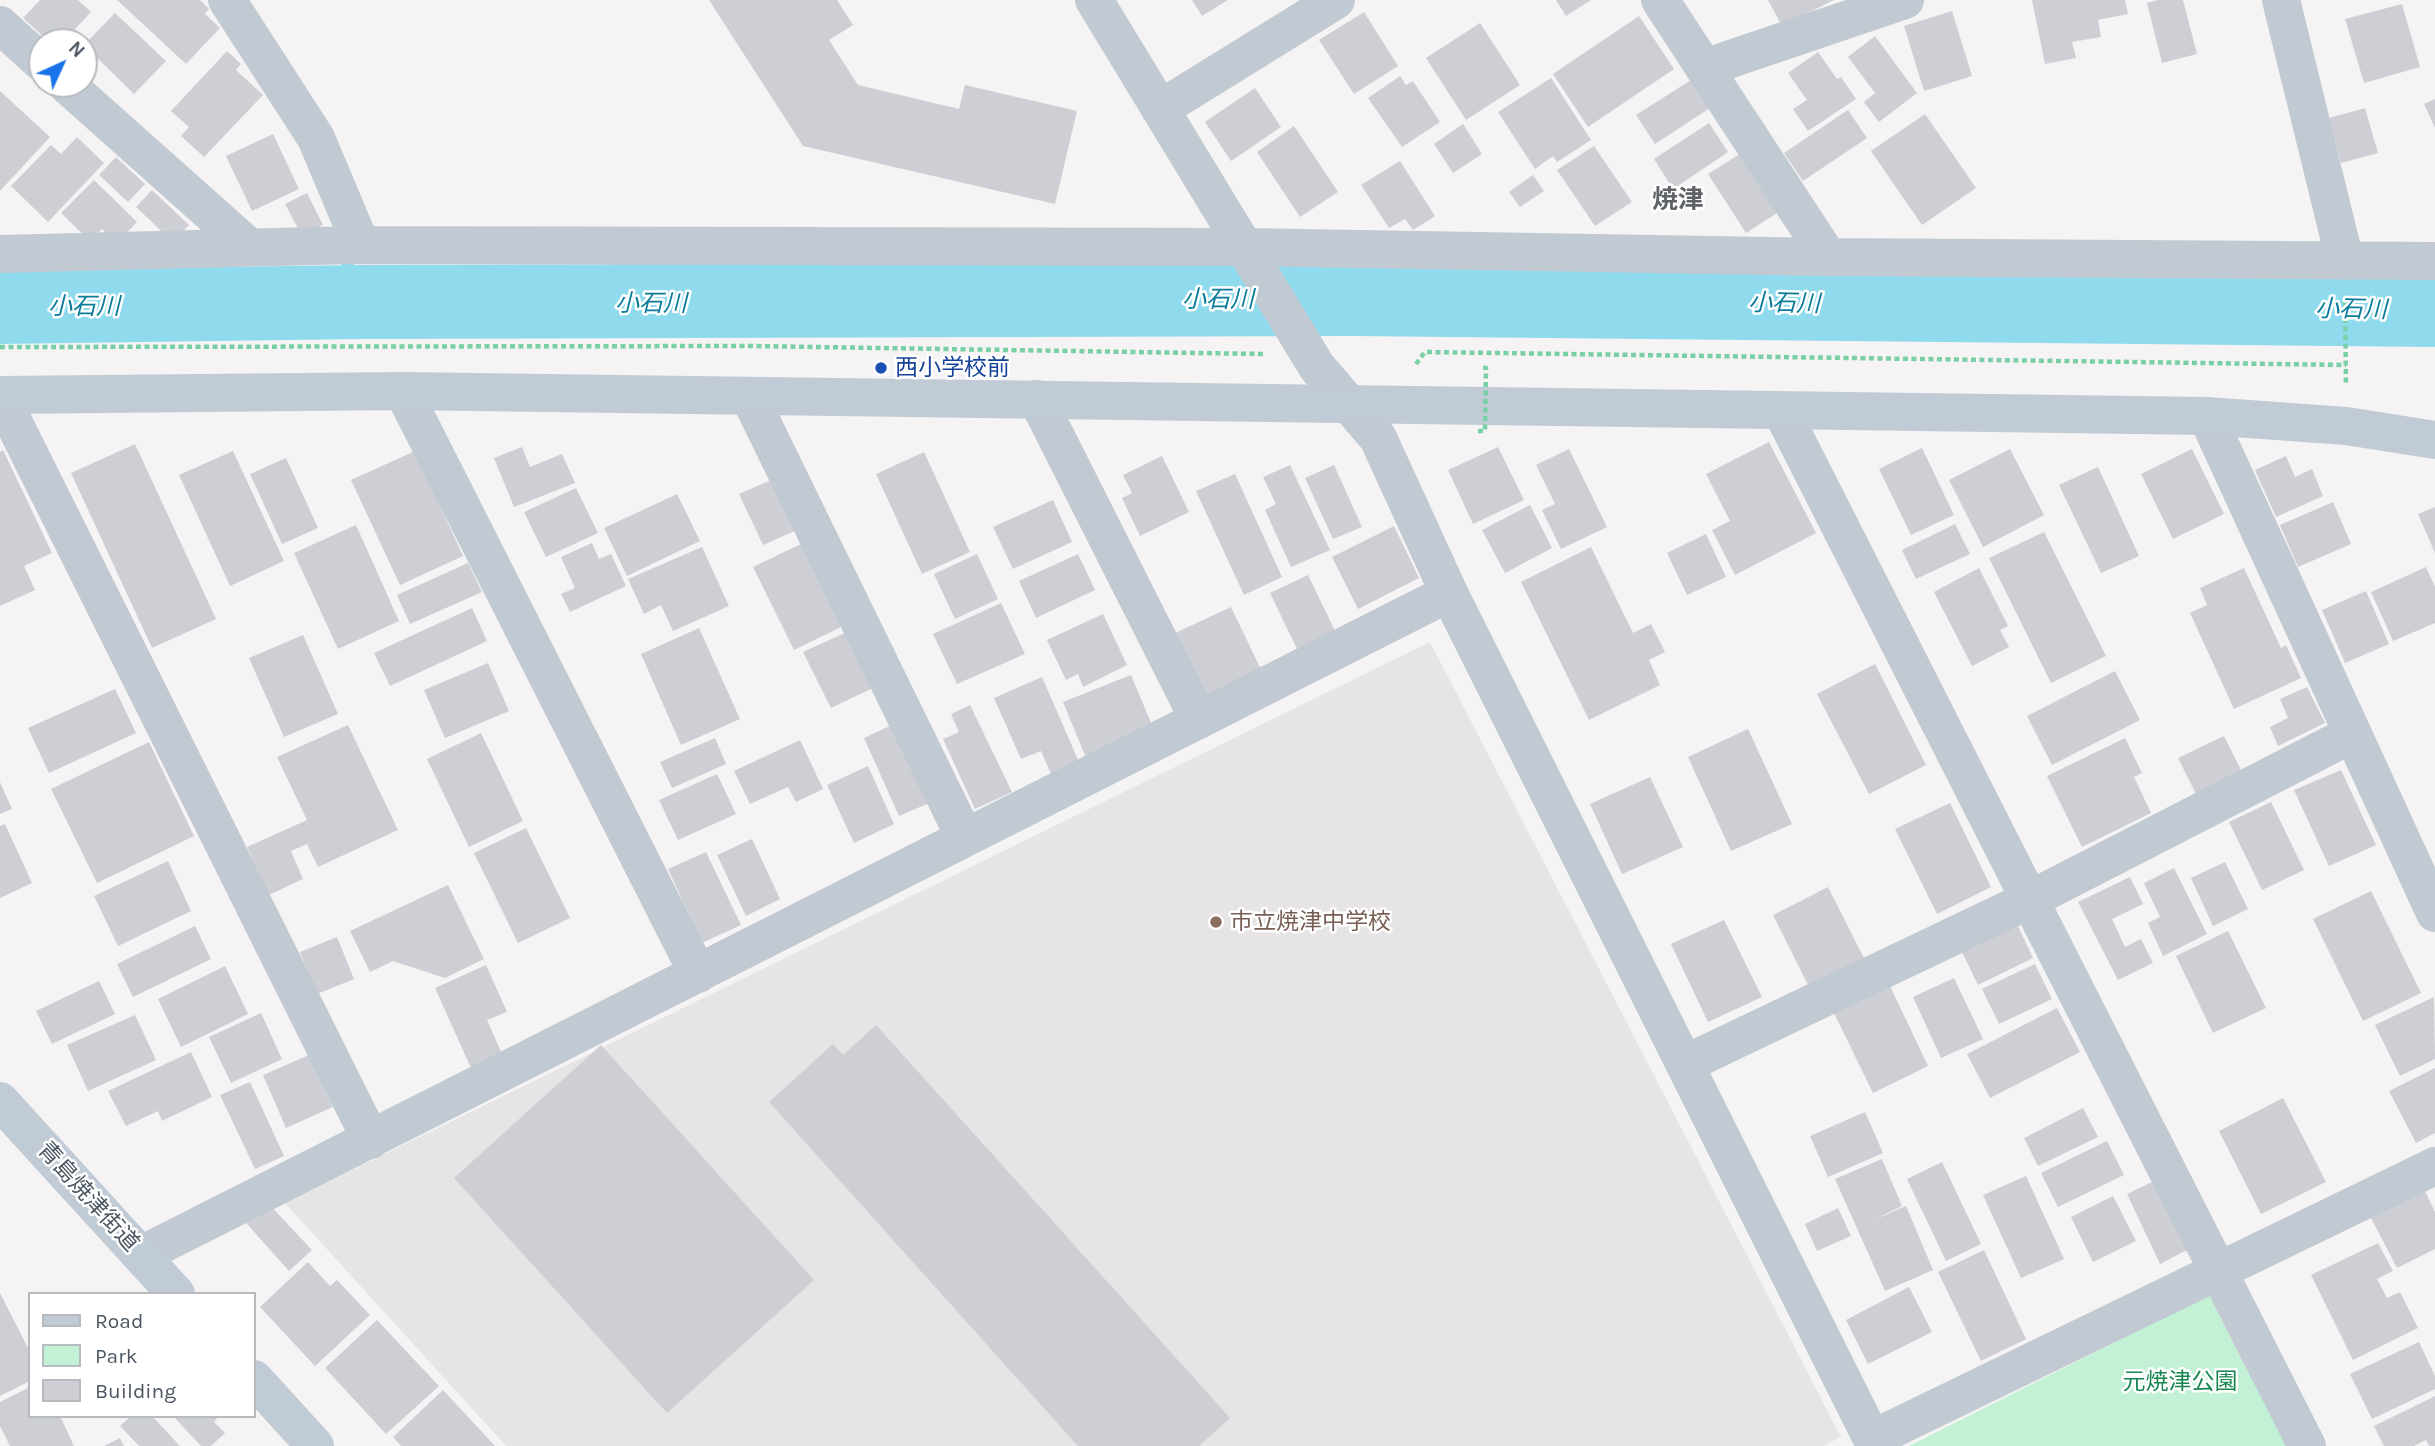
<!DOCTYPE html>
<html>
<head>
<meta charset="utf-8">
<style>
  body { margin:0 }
  #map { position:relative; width:2435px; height:1446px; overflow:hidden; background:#f5f3f3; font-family:Karla,sans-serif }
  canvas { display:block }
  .legend { position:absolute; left:28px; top:1292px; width:228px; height:126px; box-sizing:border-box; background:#fff; border:2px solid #b7bbc0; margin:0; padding:9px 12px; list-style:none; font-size:21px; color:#4a5661 }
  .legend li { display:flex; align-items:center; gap:14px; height:35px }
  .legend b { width:35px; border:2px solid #b7bbc0 }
  .north { position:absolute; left:28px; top:28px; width:70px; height:70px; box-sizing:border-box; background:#fff; border:2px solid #b7bbc0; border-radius:50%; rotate:45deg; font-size:19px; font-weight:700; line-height:28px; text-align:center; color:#4a5661 }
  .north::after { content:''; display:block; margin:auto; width:24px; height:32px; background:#1a73e8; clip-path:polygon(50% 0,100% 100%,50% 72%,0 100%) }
</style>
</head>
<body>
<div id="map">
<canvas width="2435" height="1446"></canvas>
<ul class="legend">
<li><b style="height:9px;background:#c1cbd6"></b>Road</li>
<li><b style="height:19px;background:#c3f1d5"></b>Park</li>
<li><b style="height:19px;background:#cdcfd5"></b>Building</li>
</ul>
<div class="north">N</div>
</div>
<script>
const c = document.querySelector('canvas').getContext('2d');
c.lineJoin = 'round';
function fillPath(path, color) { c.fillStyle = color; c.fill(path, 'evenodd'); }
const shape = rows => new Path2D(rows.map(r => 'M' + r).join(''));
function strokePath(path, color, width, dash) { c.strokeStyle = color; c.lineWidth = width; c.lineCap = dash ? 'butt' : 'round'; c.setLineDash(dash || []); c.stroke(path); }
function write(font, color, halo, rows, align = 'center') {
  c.font = font + ' Karla,"Noto Sans JP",sans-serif'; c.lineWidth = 5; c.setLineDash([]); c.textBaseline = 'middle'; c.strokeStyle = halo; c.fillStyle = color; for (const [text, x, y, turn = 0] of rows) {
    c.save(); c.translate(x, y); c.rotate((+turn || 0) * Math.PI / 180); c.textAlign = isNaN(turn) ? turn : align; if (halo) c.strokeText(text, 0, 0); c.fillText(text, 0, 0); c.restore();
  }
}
fillPath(shape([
  [1430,642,1841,1437,1823,1446,506,1446,285,1203]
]), '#e6e4e5');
fillPath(shape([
  [2209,1295,2286,1446,1909,1446]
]), '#c3f1d5');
strokePath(shape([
  [343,251,360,302]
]), '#90daee', 12);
strokePath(shape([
  [0,307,360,302,1352,299,2435,310]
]), '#90daee', 74);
fillPath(shape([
  [40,0,78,0,91,12,63,42,49,42,23,18],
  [117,0,200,0,209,9,205,14,220,28,186,64],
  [709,0,837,0,853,25,829,40,858,85,959,109,965,85,1077,111,1055,204,803,146],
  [1192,0,1228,0,1202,16],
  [1556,0,1591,0,1566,16],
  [1768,0,1834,0,1782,26],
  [2032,0,2125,0,2128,14,2098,20,2101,37,2072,42,2076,58,2045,64],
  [2158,0,2183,0,2197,54,2162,63,2147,3],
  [2402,4,2420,67,2364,83,2345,19],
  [1952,11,1972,76,1924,91,1904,26],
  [1364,12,1398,66,1354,94,1319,40],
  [115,13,166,61,134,94,84,45],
  [1639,16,1674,69,1588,127,1553,74],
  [1480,23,1520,85,1466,120,1426,58],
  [1875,36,1917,93,1879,122,1864,102,1875,93,1848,57],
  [227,51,241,64,236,70,263,95,204,157,181,136,189,127,171,111],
  [1818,52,1837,79,1841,77,1856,99,1808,131,1793,109,1807,100,1788,73],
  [1400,76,1406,85,1413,81,1440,122,1402,147,1368,98],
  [1551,78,1591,140,1557,162,1553,156,1535,169,1498,112],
  [1691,80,1710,108,1655,144,1636,115],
  [1255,88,1281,127,1231,161,1205,122],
  [0,91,50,137,0,191],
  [2435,99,2435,128,2424,104],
  [2365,108,2378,153,2341,163,2329,118],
  [1848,110,1867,138,1803,181,1784,153],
  [1925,114,1976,188,1922,225,1871,151],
  [1709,123,1728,152,1673,189,1654,159],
  [1463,124,1482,154,1453,173,1434,144],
  [1294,126,1338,192,1300,217,1257,152],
  [273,134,299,189,252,211,226,156],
  [77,137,104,163,48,222,11,186,51,145,61,154],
  [1594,146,1632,202,1595,226,1557,170],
  [1743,152,1780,211,1746,233,1708,174],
  [116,157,145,184,128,202,99,175],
  [1400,161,1435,216,1413,230,1405,219,1389,228,1361,185],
  [1533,175,1544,191,1520,207,1509,192],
  [94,180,137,222,117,243,102,229,90,241,61,213],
  [152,190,189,225,173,242,136,207],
  [307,193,323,225,302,236,285,204],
  [1769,442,1816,533,1735,575,1712,530,1730,521,1706,474],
  [135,444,216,619,152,648,71,473],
  [522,447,530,467,562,454,575,483,514,507,494,458],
  [1498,447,1524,500,1473,524,1448,470],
  [1922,448,1954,515,1911,535,1879,469],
  [1569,449,1607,527,1561,549,1542,510,1555,504,1536,465],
  [2010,449,2044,515,1983,547,1949,480],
  [2192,449,2224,514,2173,539,2141,474],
  [3,450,52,553,24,566,35,590,0,606,0,452],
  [233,451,284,561,230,586,179,475],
  [415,451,463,556,400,585,351,480],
  [924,452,970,552,922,574,876,474],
  [1162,456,1189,512,1140,536,1122,498,1132,493,1123,475],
  [2286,456,2295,477,2312,469,2323,496,2276,517,2255,470],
  [286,458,318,528,282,544,250,474],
  [1290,465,1330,550,1291,567,1265,510,1276,504,1263,477],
  [1334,465,1362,527,1333,539,1305,478],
  [2098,467,2139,556,2101,573,2059,485],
  [1235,474,1282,577,1244,595,1196,491],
  [776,478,799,529,763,545,739,494],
  [576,488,598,533,546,557,524,512],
  [677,494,700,541,627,576,604,528],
  [1053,500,1072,542,1013,569,993,527],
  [2333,502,2351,544,2298,567,2280,525],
  [1530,505,1552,548,1505,573,1482,530],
  [2435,507,2435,553,2418,514],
  [1955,524,1970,554,1916,579,1902,550],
  [356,525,399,621,338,649,294,553],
  [1394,526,1419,578,1358,609,1332,557],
  [2044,532,2106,656,2051,683,1989,558],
  [1706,534,1726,577,1687,595,1667,553],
  [805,542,847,624,794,650,753,567],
  [592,543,599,559,611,554,626,586,570,612,561,594,575,588,561,557],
  [702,547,729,606,673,631,661,605,644,614,628,579],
  [1591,547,1633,633,1651,624,1665,652,1649,660,1660,685,1589,720,1521,582],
  [977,554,998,599,955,619,934,574],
  [1078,554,1095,590,1036,618,1019,581],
  [468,563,482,592,410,624,397,595],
  [2426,567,2435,587,2435,623,2393,641,2371,592],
  [1979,568,2008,626,2000,630,2009,647,1972,666,1934,592],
  [2244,568,2281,648,2286,645,2301,678,2234,709,2190,613,2207,605,2200,588],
  [1308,575,1338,637,1300,655,1270,593],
  [2366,591,2389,644,2345,663,2322,610],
  [1001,603,1025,654,957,684,933,634],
  [1231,607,1264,676,1206,703,1173,634],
  [472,608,487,641,390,686,374,653],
  [1103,614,1127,665,1083,687,1078,674,1066,680,1047,640],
  [699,628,740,719,681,745,641,654],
  [849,631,875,687,831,708,803,652],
  [303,635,338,714,284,737,249,658],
  [488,663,509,711,445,738,424,690],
  [1875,664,1926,765,1869,794,1817,694],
  [2115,671,2140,720,2052,765,2027,716],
  [1131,675,1154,730,1086,758,1063,702],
  [1042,677,1079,762,1051,774,1041,751,1021,759,994,698],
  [2307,687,2325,723,2278,746,2270,727,2288,718,2280,699],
  [115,689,136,733,49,773,28,728],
  [970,705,1012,792,975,809,943,739,959,732,951,714],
  [898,722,934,801,899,816,864,738],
  [348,725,398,830,318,867,307,844,291,851,303,879,269,895,247,847,307,820,277,757],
  [1748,729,1792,824,1731,851,1688,757],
  [481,733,523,821,469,847,427,759],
  [2224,736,2242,772,2196,794,2178,758],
  [715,738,726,764,672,788,660,762],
  [2125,738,2142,773,2134,777,2151,813,2082,847,2047,776],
  [800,740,823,789,796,802,788,787,750,804,734,771],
  [149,742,194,836,97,883,51,789],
  [868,766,894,824,854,843,827,785],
  [2341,770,2376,845,2329,866,2294,790],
  [717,774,736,814,678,840,659,800],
  [1650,777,1683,847,1622,874,1590,804],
  [0,782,12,809,0,814],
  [2271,802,2304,870,2262,890,2229,822],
  [1950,803,1991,887,1937,914,1895,829],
  [5,824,32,883,0,898,0,826],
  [526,828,570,918,518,943,474,853],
  [752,839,780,899,746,916,717,855],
  [706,852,741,925,702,943,668,869],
  [168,861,191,911,118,946,94,896],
  [2225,862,2248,909,2213,926,2191,878],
  [2174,868,2207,934,2163,956,2148,923,2160,917,2144,883],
  [2130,877,2143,904,2112,919,2125,947,2141,939,2153,963,2118,980,2078,902],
  [448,885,484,959,445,978,393,961,370,972,350,931],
  [1828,887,1864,958,1809,987,1773,915],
  [2371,891,2421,993,2363,1021,2313,919],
  [1724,920,1762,997,1708,1022,1671,944],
  [2017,924,2033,958,1978,985,1961,950],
  [195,926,211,959,133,997,117,964],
  [2228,931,2266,1008,2213,1033,2176,956],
  [337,937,354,979,317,994,300,952],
  [2035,964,2052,999,1999,1024,1982,989],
  [486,965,507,1012,487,1020,502,1054,471,1068,435,988],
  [225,966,248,1014,181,1047,158,999],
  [1954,978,1983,1039,1941,1058,1913,997],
  [99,981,115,1014,52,1044,36,1011],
  [1890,986,1928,1066,1873,1093,1834,1013],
  [2434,997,2435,1059,2400,1076,2375,1025],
  [2057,1008,2080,1052,1990,1098,1967,1054],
  [261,1013,282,1059,231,1083,209,1037],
  [135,1015,156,1060,88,1091,67,1045],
  [876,1025,1230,1418,1199,1446,1078,1446,769,1102,833,1044,843,1055],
  [601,1045,814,1280,667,1413,454,1178],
  [191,1052,212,1097,162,1121,158,1111,126,1126,108,1091],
  [309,1055,333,1107,286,1128,263,1075],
  [2435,1068,2435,1133,2416,1143,2389,1091],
  [250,1082,284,1156,255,1169,220,1095],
  [2283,1098,2326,1182,2261,1214,2219,1131],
  [2083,1108,2098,1137,2038,1166,2024,1138],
  [1865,1112,1883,1153,1828,1177,1810,1136],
  [2107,1141,2124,1175,2058,1207,2041,1173],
  [1882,1159,1902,1206,1873,1220,1906,1206,1933,1270,1885,1291,1835,1179],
  [1942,1162,1981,1244,1946,1261,1907,1179],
  [2026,1176,2064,1259,2021,1278,1983,1195],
  [2154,1181,2187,1250,2160,1264,2127,1194],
  [2424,1189,2435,1212,2435,1249,2397,1268,2370,1216],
  [2113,1196,2136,1241,2093,1262,2071,1217],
  [267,1202,312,1250,289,1271,239,1215],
  [1838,1208,1851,1236,1817,1251,1805,1224],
  [2378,1243,2393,1271,2377,1279,2387,1298,2400,1292,2418,1328,2353,1360,2311,1275],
  [1984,1250,2026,1339,1981,1361,1938,1272],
  [308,1262,330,1286,337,1280,370,1315,315,1366,260,1307],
  [1909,1287,1932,1332,1868,1364,1846,1320],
  [0,1293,30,1352,30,1381,0,1396],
  [377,1320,439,1386,386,1434,325,1368],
  [2419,1342,2435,1376,2435,1389,2372,1419,2350,1374],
  [30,1387,30,1416,60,1416,74,1446,10,1446,0,1426,0,1402],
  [443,1390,495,1446,401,1446,393,1437],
  [2435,1396,2435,1446,2429,1446,2426,1440,2414,1446,2384,1446,2374,1426],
  [131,1416,152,1416,180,1446,139,1446,120,1426],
  [173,1416,219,1416,214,1422,225,1433,211,1446,201,1446],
  [120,1438,124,1446,104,1446]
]), '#cdcfd5');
strokePath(shape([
  [2345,301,2346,386],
  [0,347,752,346,1263,354],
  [1416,364,1425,352,2346,365]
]), '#7ad0a6', 4.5, [5, 3.5]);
strokePath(shape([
  [227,0,316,138,361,245],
  [1094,0,1317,367,1378,438,1449,593,1872,1439,2435,1166],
  [1660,0,1828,257],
  [2281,0,2345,261],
  [0,25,42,63],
  [1704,68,1905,0],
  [66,84,249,247],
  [1160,109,1336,0],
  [0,254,353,245,1244,247,1828,257,2435,261],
  [403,391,698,974],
  [0,395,371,1140],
  [749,396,965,838],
  [1037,399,1199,720],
  [1782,412,2307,1446],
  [2207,416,2435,913],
  [1685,1064,2031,899,2352,734],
  [141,1255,1449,593]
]), '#c1cad2', 38);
strokePath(shape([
  [0,395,403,391,2207,416,2346,426,2435,440],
  [0,1101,176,1294],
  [254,1379,315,1446]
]), '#c1cbd6', 38);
strokePath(shape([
  [1478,431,1485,431,1486,368,1480,367]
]), '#7ad0a6', 4.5, [5, 3.5]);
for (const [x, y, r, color] of [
  [881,368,7,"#1a4fb4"],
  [1216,922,7,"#8d6e63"]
]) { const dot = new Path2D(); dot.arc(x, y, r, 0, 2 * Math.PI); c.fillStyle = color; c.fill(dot); strokePath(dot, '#fff', 2.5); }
write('23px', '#164399', '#fff', [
  ["西小学校前",895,368]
], 'left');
write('23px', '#785e54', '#fff', [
  ["市立焼津中学校",1230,922]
], 'left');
write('23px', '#4a5661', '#fff', [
  ["青島焼津街道",88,1197,48]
]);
write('23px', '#17864f', '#fff', [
  ["元焼津公園",2180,1382]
]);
write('italic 24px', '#0c7c9b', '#fff', [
  ["小石川",1218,300],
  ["小石川",651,304],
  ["小石川",1784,304,1],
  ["小石川",84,307],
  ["小石川",2351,310,1]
]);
write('bold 26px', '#5f6368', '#fff', [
  ["焼津",1678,201]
]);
</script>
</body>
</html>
